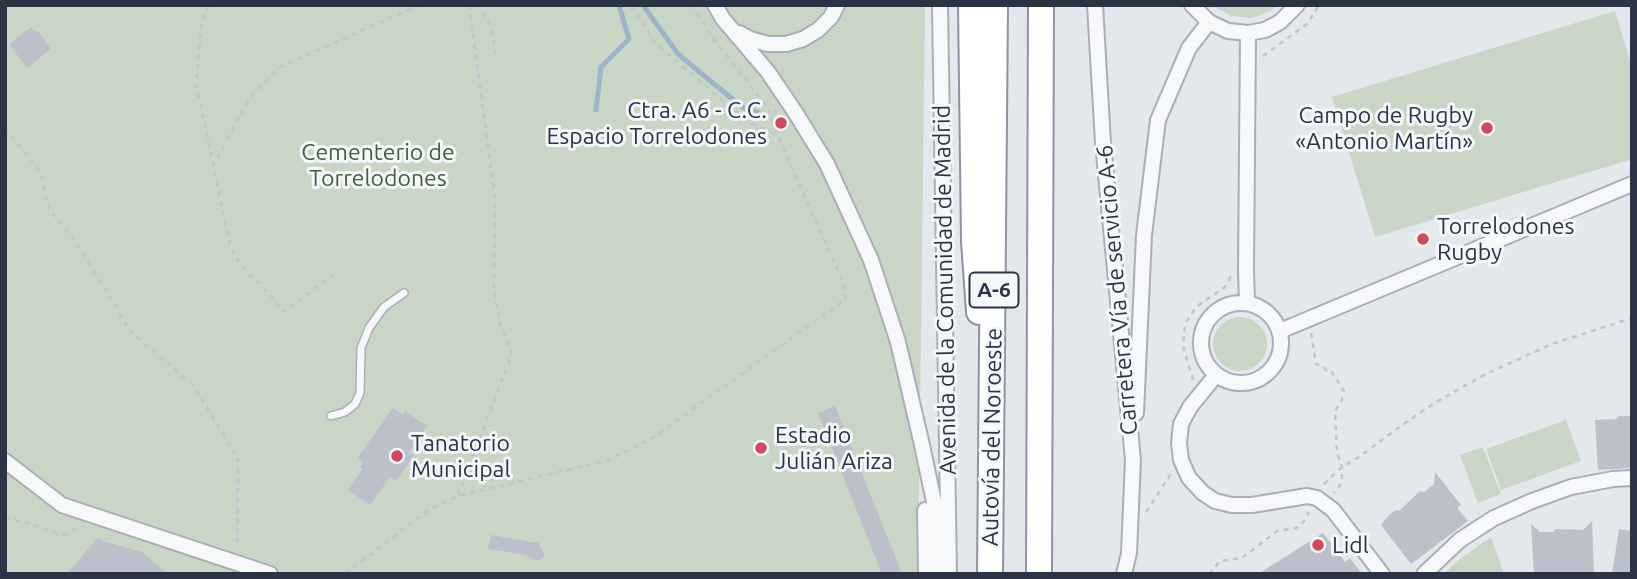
<!DOCTYPE html>
<html>
<head>
<meta charset="utf-8">
<style>
  body { margin:0 }
  #map { position:relative; width:1637px; height:579px; overflow:hidden; background:#e4e7ec; font-family:Ubuntu,sans-serif }
  canvas { display:block }
  .frame { position:absolute; inset:0; border:7px solid #2b3445; pointer-events:none }
</style>
</head>
<body>
<div id="map">
<canvas width="1637" height="579"></canvas>
<div class="frame"></div>
</div>
<script>
const c = document.querySelector('canvas').getContext('2d');
c.lineJoin = 'round';
function fillPath(path, color) { c.fillStyle = color; c.fill(path, 'evenodd'); }
const shape = rows => new Path2D(rows.map(r => 'M' + r).join(''));
function strokePath(path, color, width, dash) { c.strokeStyle = color; c.lineWidth = width; c.lineCap = dash ? 'butt' : 'round'; c.setLineDash(dash || []); c.stroke(path); }
function write(font, color, halo, rows, align = 'center') {
  c.font = font + ' Ubuntu,sans-serif'; c.lineWidth = 6; c.setLineDash([]); c.textBaseline = 'middle'; c.strokeStyle = halo; c.fillStyle = color; for (const [text, x, y, turn = 0] of rows) {
    c.save(); c.translate(x, y); c.rotate((+turn || 0) * Math.PI / 180); c.textAlign = isNaN(turn) ? turn : align; if (halo) c.strokeText(text, 0, 0); c.fillText(text, 0, 0); c.restore();
  }
}
fillPath(shape([
  [5,5,925,5,918,574,5,574],
  [1211,5,1277,5,1271,11,1252,18,1231,16],
  [1615,11,1632,67,1632,159,1375,237,1332,97],
  '1213 344a27 27 0 1 1 54 0a27 27 0 1 1-54 0Z',
  [1566,420,1581,461,1501,490,1486,449],
  [1483,447,1501,494,1478,503,1460,455],
  [1491,537,1504,574,1444,574,1457,561]
]), '#c9d6c5');
strokePath(shape([
  [643,5,678,54,742,107,759,113],
  [596,110,601,67,629,39,619,5]
]), '#9fb4cc', 5);
fillPath(shape([
  [31,27,34,32,37,30,51,49,27,68,9,44],
  [835,406,902,574,882,574,818,413],
  [393,408,403,415,405,411,427,426,409,452,414,455,396,481,390,477,370,505,348,490,363,469,360,467,363,463,358,457],
  [1619,416,1632,416,1632,468,1598,470,1595,420,1616,419],
  [1435,472,1461,505,1457,508,1468,521,1411,564,1381,525,1389,515,1396,510,1399,511,1420,491,1424,492,1434,484],
  [1592,521,1594,574,1534,574,1531,524,1540,532,1553,532,1555,529,1583,530],
  [1619,529,1632,531,1632,574,1612,574],
  [1323,533,1345,562,1350,558,1362,574,1258,574],
  [491,535,539,543,545,557,537,561,526,555,488,549],
  [98,537,103,541,142,552,168,574,67,574]
]), '#bbc0ca');
const service = shape([
  [331,416,345,412,355,404,360,393,361,348,369,328,384,307,404,293]
]);
const minor = shape([
  [715,5,723,19,768,72,795,112,827,164,871,260,898,342,922,445,934,502,937,574],
  [940,5,949,574],
  [1095,5,1103,143,1133,460,1129,553,1124,574],
  [1192,5,1209,22,1228,31,1248,33,1265,30,1280,22,1297,5],
  [739,33,750,39,768,44,786,44,803,39,818,30,831,17,837,5],
  [1247,303,1246,270,1248,33],
  '1201 343a40 40 0 1 1 80 0a40 40 0 1 1-80 0Z',
  [1280,331,1632,184],
  [1216,375,1190,407,1181,424,1179,443,1181,460,1189,478,1203,493,1215,501,1232,505,1252,505,1307,496,1317,498,1333,510,1382,574],
  [1136,413,1144,235,1158,120,1189,48,1209,22],
  [5,461,62,505,270,574],
  [925,510,926,574],
  [1424,574,1460,540,1494,518,1532,501,1571,487,1613,479,1632,478]
]);
const motorway = shape([
  [971,5,974,241,979,312],
  [990,574,995,5],
  [1039,574,1041,5]
]);
strokePath(service, '#a9aeb7', 10);
strokePath(minor, '#a9aeb7', 18);
strokePath(motorway, '#8b94a3', 28);
strokePath(shape([
  [208,5,202,21,196,85,213,163],
  [476,5,490,24,496,53],
  [632,5,654,42,748,122,775,134],
  [691,5,712,37,768,108,774,126],
  [1263,56,1307,24,1319,5],
  [5,128,40,171,49,209,76,242,131,332,193,385,238,458,237,546],
  [334,274,283,312,273,298,241,266,231,249,213,166,249,99,278,68,419,5],
  [1311,333,1316,364,1324,367,1327,372,1331,371,1344,391,1341,402,1335,411,1337,453,1342,467,1342,482,1334,493],
  [1193,380,1183,346,1185,324,1196,307,1225,287,1231,276],
  [1324,484,1342,467,1359,457,1398,428,1436,402,1486,374,1552,344,1632,318],
  [458,495,512,354,500,324,494,289,495,198,469,5],
  [1146,512,1171,474],
  [5,518,35,525,58,534,65,534,78,527],
  [345,574,427,511,458,496,609,460,651,439,846,299,843,282,776,132,774,109],
  [1209,574,1220,561,1242,558,1277,531,1296,528,1302,524,1309,512]
]), '#c2c5cb', 2.5, [5, 5]);
strokePath(service, '#f7f8fa', 7);
strokePath(minor, '#f7f8fa', 14);
strokePath(motorway, '#fff', 24);
for (const [x, y, r, color] of [
  [781,123,7,"#d1495b"],
  [1487,128,7,"#d1495b"],
  [1423,239,7,"#d1495b"],
  [761,448,7,"#d1495b"],
  [397,456,7,"#d1495b"],
  [1318,545,7,"#d1495b"]
]) { const dot = new Path2D(); dot.arc(x, y, r, 0, 2 * Math.PI); c.fillStyle = color; c.fill(dot); strokePath(dot, '#f4f6f9', 2.5); }
for (const [x, y, w] of [
  [994,290,49]
]) { const box = new Path2D(); box.roundRect(x - w / 2, y - 17.5, w, 35, 5); c.fillStyle = '#f4f6f9'; c.fill(box); strokePath(box, '#2b3445', 2); }
write('bold 21px', '#2b3445', null, [
  ["A-6",994,290]
]);
write('23px', '#2b3445', '#f4f6f9', [
  ["Ctra. A6 - C.C.",767,110,"right"],
  ["Espacio Torrelodones",767,136,"right"],
  ["Campo de Rugby",1473,115,"right"],
  ["«Antonio Martín»",1473,141,"right"],
  ["Torrelodones",1437,226],
  ["Rugby",1437,252],
  ["Estadio",775,435],
  ["Julián Ariza",775,461],
  ["Tanatorio",411,443],
  ["Municipal",411,469],
  ["Lidl",1332,545]
], 'left');
write('23px', '#3f6138', '#f4f6f9', [
  ["Cementerio de",378,152],
  ["Torrelodones",378,178]
]);
write('23px', '#2b3445', '#f4f6f9', [
  ["Avenida de la Comunidad de Madrid",945,290,-91],
  ["Carretera Vía de servicio A-6",1117,290,-95],
  ["Autovía del Noroeste",992,437,-89]
]);
</script>
</body>
</html>
